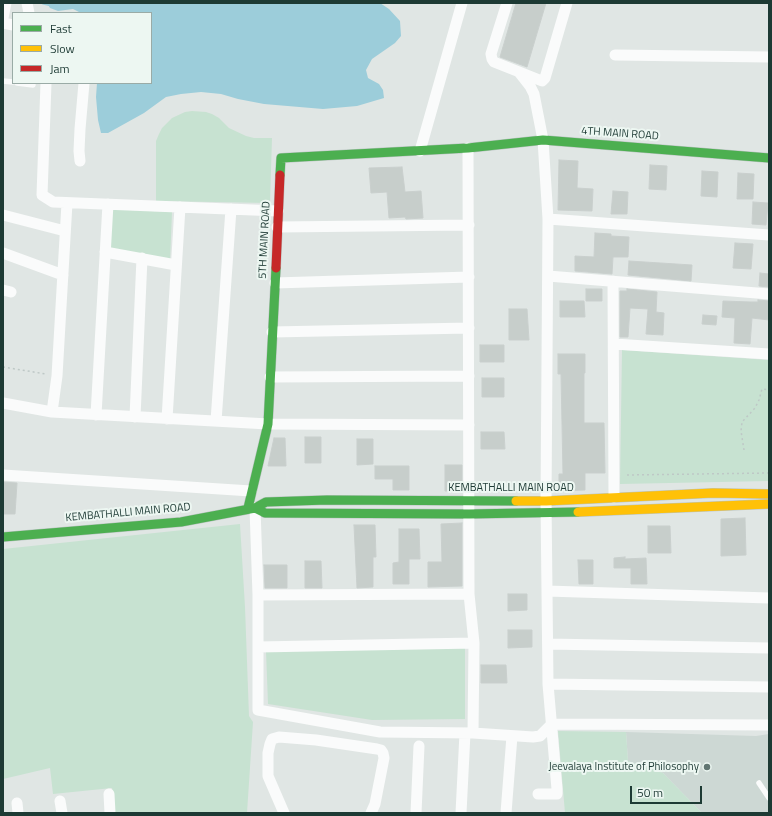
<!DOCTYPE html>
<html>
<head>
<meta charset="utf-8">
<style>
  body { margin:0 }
  #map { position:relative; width:772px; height:816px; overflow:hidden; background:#e0e6e4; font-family:"Titillium Web",sans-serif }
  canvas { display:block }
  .frame { position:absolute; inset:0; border:4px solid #1d3a34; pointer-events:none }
  .legend { position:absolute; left:12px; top:12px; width:140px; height:72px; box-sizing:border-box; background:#edf7f2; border:1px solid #9aaba6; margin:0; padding:5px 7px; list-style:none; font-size:12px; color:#1d3a34 }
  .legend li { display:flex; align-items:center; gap:8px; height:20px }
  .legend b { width:20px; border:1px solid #9aaba6 }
  .scale { position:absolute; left:630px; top:786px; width:72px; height:18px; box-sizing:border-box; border:2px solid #1d3a34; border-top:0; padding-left:5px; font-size:12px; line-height:14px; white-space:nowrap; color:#1d3a34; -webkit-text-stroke:3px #edf7f2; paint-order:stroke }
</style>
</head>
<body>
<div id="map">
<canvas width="772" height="816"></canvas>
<div class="frame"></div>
<ul class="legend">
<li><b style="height:5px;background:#4caf50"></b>Fast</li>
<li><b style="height:5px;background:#ffc107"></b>Slow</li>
<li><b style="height:5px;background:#c62828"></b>Jam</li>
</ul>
<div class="scale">50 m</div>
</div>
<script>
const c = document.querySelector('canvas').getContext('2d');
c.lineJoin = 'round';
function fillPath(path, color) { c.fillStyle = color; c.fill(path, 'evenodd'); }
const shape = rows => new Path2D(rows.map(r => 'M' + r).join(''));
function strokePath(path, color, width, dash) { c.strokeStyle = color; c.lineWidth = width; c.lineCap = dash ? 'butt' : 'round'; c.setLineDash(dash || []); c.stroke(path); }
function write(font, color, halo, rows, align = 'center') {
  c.font = font + ' "Titillium Web",sans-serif'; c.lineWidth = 4; c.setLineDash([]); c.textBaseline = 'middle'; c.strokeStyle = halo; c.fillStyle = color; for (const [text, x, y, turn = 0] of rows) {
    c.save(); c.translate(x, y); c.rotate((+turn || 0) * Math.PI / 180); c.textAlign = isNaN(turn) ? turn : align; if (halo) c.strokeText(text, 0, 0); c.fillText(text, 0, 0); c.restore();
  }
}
fillPath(shape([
  [626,732,756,736,769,734,769,813,702,813,663,773,628,761]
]), '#cdd8d4');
fillPath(shape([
  [192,111,206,112,212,114,219,118,229,128,246,136,254,138,272,138,270,203,156,201,156,141,159,134,162,128,172,118,185,112],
  [110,209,172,212,170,262,109,248],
  [622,350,769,360,769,481,620,484],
  [240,524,245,607,249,716,253,722,247,813,115,813,112,788,53,794,50,768,3,779,3,549],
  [465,648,465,719,372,720,268,704,266,651],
  [558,731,626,732,628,761,663,773,702,813,565,813]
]), '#c7e2d1');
fillPath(shape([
  [47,3,380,3,389,9,400,21,401,36,395,43,372,59,366,70,368,78,379,84,383,90,384,98,357,106,323,109,264,104,238,99,221,94,201,92,181,94,166,97,144,113,108,133,101,133,98,120,96,97,97,83,151,83,151,13,81,13,73,9,58,11,50,8]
]), '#9ccdda');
strokePath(shape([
  [43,3,51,5]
]), '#9ccdda', 3);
const building = shape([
  [516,3,546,3,527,67,500,57,516,3],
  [559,160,578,161,577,188,593,189,592,211,558,210,559,160],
  [650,165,667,166,666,190,649,189,650,165],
  [402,167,405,192,421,191,423,218,406,219,405,217,389,218,387,192,371,193,369,168,402,167],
  [702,171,718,172,717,197,701,196,702,171],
  [738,173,754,174,753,199,737,199,738,173],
  [613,191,628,192,627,214,611,214,613,191],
  [753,202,768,203,766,225,752,224,753,202],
  [595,233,611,234,611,236,629,237,628,257,613,257,612,274,575,271,575,256,594,257,595,233],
  [735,243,753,244,751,269,733,268,735,243],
  [629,261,692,265,691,281,628,275,629,261],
  [760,273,769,274,769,287,759,286,760,273],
  [586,289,602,289,602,301,586,301,586,289],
  [627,289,657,292,656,312,664,313,663,335,646,334,648,309,630,308,628,337,620,337,620,291,627,291,627,289],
  [758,300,769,301,769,320,752,318,750,344,734,343,735,318,722,317,723,301,751,302,758,302,758,300],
  [560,301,584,301,585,317,560,317,560,301],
  [509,309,527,309,529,340,509,340,509,309],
  [703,315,717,316,716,325,702,324,703,315],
  [480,345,504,345,504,362,480,362,480,345],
  [558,354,585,354,585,373,584,373,584,423,604,423,605,473,585,473,585,490,559,491,559,474,563,474,561,374,558,374,558,354],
  [482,378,504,378,504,397,482,397,482,378],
  [481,432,504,432,505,449,481,449,481,432],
  [305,437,321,437,321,463,305,463,305,437],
  [274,438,285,438,286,466,268,466,274,438],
  [357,439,373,439,373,464,357,465,357,439],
  [445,465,462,465,462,491,445,491,445,465],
  [375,466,409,466,409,490,393,490,393,479,375,479,375,466],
  [3,482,17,483,15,514,3,514,3,482],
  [745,518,746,555,721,556,721,519,745,518],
  [462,523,462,586,428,587,428,562,442,562,441,524,462,523],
  [354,525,375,525,376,557,373,557,373,587,357,588,354,525],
  [648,526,670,526,671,553,648,553,648,526],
  [399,529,419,529,420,559,409,559,409,584,393,584,393,563,399,562,399,529],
  [625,557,625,559,646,558,647,584,631,584,631,568,614,568,614,558,625,557],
  [578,560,593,560,593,584,579,584,578,560],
  [305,561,321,561,322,588,305,588,305,561],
  [264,565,287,565,287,588,265,588,264,565],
  [508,594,527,594,527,610,508,611,508,594],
  [508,630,532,630,532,647,508,648,508,630],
  [481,665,506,665,507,683,481,683,481,665]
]);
fillPath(building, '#c7cecb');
strokePath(building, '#c9cfcd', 1);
const fast = shape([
  [280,175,281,158,468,148,543,140,769,158],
  [248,508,268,424,276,268],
  [255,508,265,513,469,514,578,512],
  [3,537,181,522,255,508,266,502,327,500,516,501]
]);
const slow = shape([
  [516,501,546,501,713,493,769,494],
  [578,512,769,504]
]);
const jam = shape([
  [276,268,280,175]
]);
strokePath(fast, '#b9c3c0', 10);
strokePath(slow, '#b9c3c0', 10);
strokePath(jam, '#b9c3c0', 10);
strokePath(shape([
  [3,367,46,374],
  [744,450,741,431,742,422,755,408,759,400,762,389,769,390],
  [627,475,769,473]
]), '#bec8c6', 1.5, [2, 3]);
strokePath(shape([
  [3,81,13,82],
  [17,83,33,85],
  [759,783,769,798]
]), '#fafbfb', 5.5);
strokePath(shape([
  [27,3,29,13],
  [507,3,491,54,492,59,494,62,542,81,545,78,567,3],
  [3,18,6,3],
  [3,23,13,25],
  [615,55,769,57],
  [519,72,530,86,534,94,543,140,548,219,546,501,548,684,557,789,557,794,538,794],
  [46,83,42,195,53,202,278,211],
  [468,148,469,594,474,643,473,733],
  [420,151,462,3],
  [80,161,79,151,80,129,84,83],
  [3,215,65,231],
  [548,219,769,235],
  [277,227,469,225],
  [105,252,176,265],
  [3,253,63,275],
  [548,276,769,294],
  [613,281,614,497],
  [275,283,469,277],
  [3,290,11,292],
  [272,332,469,328],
  [614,344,769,354],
  [270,377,469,376],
  [3,403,52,412,268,424,469,425],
  [52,412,57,376,67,203],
  [96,415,108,204],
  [135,417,142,258],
  [167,419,180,207],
  [216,421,231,209],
  [3,475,251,491],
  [255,508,258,595,258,710,380,732,473,733,533,737,540,736,552,724],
  [547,591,769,598],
  [258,595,469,594],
  [548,644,769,648],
  [258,647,474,643],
  [548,684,769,687],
  [552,724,769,725],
  [109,794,110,813],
  [60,801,62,813],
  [17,803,18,813],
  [284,813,268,776,268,753,270,744,272,739,279,737,316,740,377,749,381,750,383,753,384,758,375,804,371,813],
  [416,813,419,746],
  [461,813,465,733],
  [506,813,512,736]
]), '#fafbfb', 11);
strokePath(fast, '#4caf50', 9);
strokePath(slow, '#ffc107', 9);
strokePath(jam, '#c62828', 9);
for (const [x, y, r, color] of [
  [707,767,4,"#617672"]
]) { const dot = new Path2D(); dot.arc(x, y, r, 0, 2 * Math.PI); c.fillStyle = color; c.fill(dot); strokePath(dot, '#edf7f2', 1.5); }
write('11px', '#1d3a34', '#edf7f2', [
  ["4TH MAIN ROAD",620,134,4],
  ["5TH MAIN ROAD",265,240,-87],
  ["KEMBATHALLI MAIN ROAD",511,488],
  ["KEMBATHALLI MAIN ROAD",128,513,-5]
]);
write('11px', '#1d3a34', '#edf7f2', [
  ["Jeevalaya Institute of Philosophy",699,767]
], 'right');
</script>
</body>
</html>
